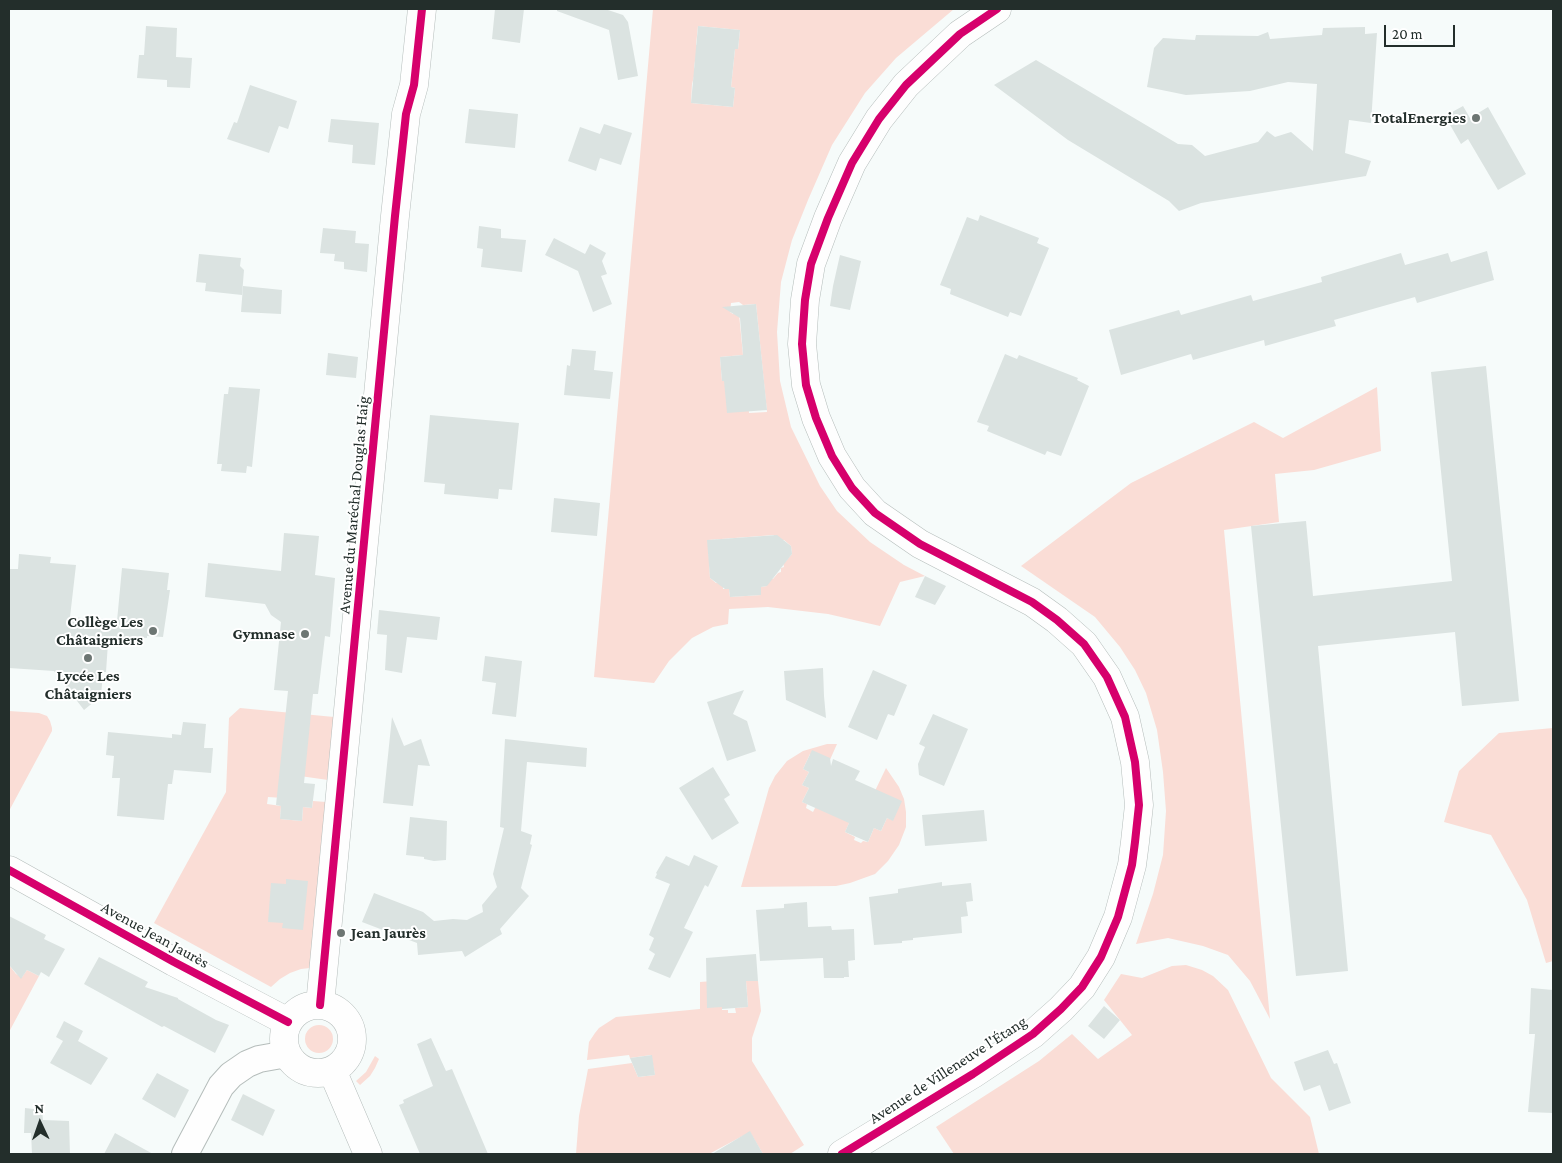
<!DOCTYPE html>
<html>
<head>
<meta charset="utf-8">
<style>
  body { margin:0 }
  #map { position:relative; width:1562px; height:1163px; overflow:hidden; background:#f6fbfa; font-family:"Crimson Pro",serif }
  canvas { display:block }
  .frame { position:absolute; inset:0; border:10px solid #232e2b; pointer-events:none }
  .north { position:absolute; left:15px; top:1098px; width:50px; height:50px; -webkit-text-stroke:4px #fff; paint-order:stroke; rotate:357deg; font-size:14px; font-weight:700; line-height:20px; text-align:center; color:#232e2b }
  .north::after { content:''; display:block; margin:auto; width:18px; height:22px; background:#232e2b; clip-path:polygon(50% 0,100% 100%,50% 72%,0 100%) }
  .scale { position:absolute; left:1384px; top:25px; width:71px; height:22px; box-sizing:border-box; border:2px solid #232e2b; border-top:0; padding-left:6px; font-size:15px; line-height:18px; white-space:nowrap; color:#232e2b; -webkit-text-stroke:4px #fff; paint-order:stroke }
</style>
</head>
<body>
<div id="map">
<canvas width="1562" height="1163"></canvas>
<div class="frame"></div>
<div class="north">N</div>
<div class="scale">20 m</div>
</div>
<script>
const c = document.querySelector('canvas').getContext('2d');
c.lineJoin = 'round';
function fillPath(path, color) { c.fillStyle = color; c.fill(path, 'evenodd'); }
const shape = rows => new Path2D(rows.map(r => 'M' + r).join(''));
function strokePath(path, color, width, dash) { c.strokeStyle = color; c.lineWidth = width; c.lineCap = dash ? 'butt' : 'round'; c.setLineDash(dash || []); c.stroke(path); }
function write(font, color, halo, rows, align = 'center') {
  c.font = font + ' "Crimson Pro",serif'; c.lineWidth = 4; c.setLineDash([]); c.textBaseline = 'middle'; c.strokeStyle = halo; c.fillStyle = color; for (const [text, x, y, turn = 0] of rows) {
    c.save(); c.translate(x, y); c.rotate((+turn || 0) * Math.PI / 180); c.textAlign = isNaN(turn) ? turn : align; if (halo) c.strokeText(text, 0, 0); c.fillText(text, 0, 0); c.restore();
  }
}
fillPath(shape([
  [653,9,954,9,896,58,865,93,832,145,808,200,792,240,781,282,777,332,780,381,791,427,820,486,837,511,870,542,904,565,925,576,900,582,880,626,828,614,768,607,729,609,728,624,713,627,692,638,669,661,654,683,594,677],
  [698,26,740,30,738,49,735,49,731,87,735,88,733,107,691,103,692,84,696,69,694,68,695,61,697,61,698,45,696,45],
  [739,302,743,305,756,304,767,412,749,413,746,379,722,381,720,357,743,355,739,314,733,314,730,312,731,303],
  [774,535,775,541,784,540,791,546,792,554,785,562,783,562,784,567,781,568,781,572,778,573,773,579,766,579,767,586,761,587,761,595,730,597,729,589,723,589,723,582,716,583,710,578,708,540],
  [1377,387,1381,451,1314,470,1275,474,1279,522,1224,530,1270,1019,1250,981,1228,955,1203,946,1168,938,1136,944,1153,894,1163,855,1166,811,1163,772,1157,730,1146,693,1135,670,1120,647,1095,617,1021,566,1131,483,1254,422,1283,438],
  [240,708,334,717,328,780,300,776,298,799,268,797,267,804,281,806,280,819,302,821,303,807,312,808,313,801,326,802,310,968,301,969,290,973,280,979,271,987,154,923,226,792,229,718],
  [9,711,39,713,47,716,50,721,52,728,52,731,9,811],
  [1553,728,1553,961,1546,963,1527,900,1491,835,1444,822,1459,771,1499,733],
  [827,744,837,744,829,762,810,754,803,769,809,772,802,785,809,788,802,802,807,804,806,808,813,812,815,808,856,808,845,832,855,837,854,840,861,843,863,841,868,842,874,828,881,831,887,818,893,820,874,793,886,768,899,787,904,799,906,812,906,827,899,845,888,861,875,874,850,883,836,886,741,887,769,788,775,776,787,761,803,751],
  [9,965,16,974,22,977,27,970,39,976,9,1032],
  [1186,965,1202,970,1213,976,1228,990,1271,1078,1310,1117,1319,1154,954,1154,936,1127,1039,1061,1072,1034,1098,1059,1132,1035,1104,1000,1121,974,1142,978,1172,966],
  [713,981,722,995,722,1010,728,1010,728,1013,736,1013,735,1008,748,1007,746,981,758,981,761,1011,752,1038,752,1061,804,1145,790,1154,763,1154,750,1132,709,1154,576,1154,579,1116,588,1069,632,1063,638,1077,655,1075,651,1055,630,1058,629,1055,587,1060,589,1042,595,1033,599,1028,616,1017,700,1009,700,982],
  '305 1039a14 14 0 1 1 28 0a14 14 0 1 1-28 0Z',
  [375,1056,379,1059,375,1068,370,1076,360,1085,356,1081,366,1072]
]), '#faddd6');
fillPath(shape([
  [495,9,524,9,520,43,492,39],
  [557,9,605,9,623,15,628,22,638,76,618,80,609,30,557,11],
  [146,26,177,28,176,57,192,58,190,88,167,87,167,80,137,78,139,55,144,55],
  [698,26,740,30,738,49,735,49,731,87,735,88,733,107,691,103],
  [1365,27,1365,34,1377,33,1371,123,1349,120,1345,153,1371,161,1366,176,1201,203,1179,211,1169,201,1068,140,994,85,1036,60,1178,144,1192,145,1205,156,1258,142,1267,131,1275,137,1291,132,1313,151,1317,84,1288,82,1250,91,1186,95,1147,87,1154,48,1163,38,1195,40,1196,35,1258,36,1268,32,1270,39,1322,35,1323,28],
  [250,85,297,101,288,129,279,126,269,153,227,139,234,122,237,123],
  [1463,106,1470,118,1488,107,1526,174,1498,190,1468,139,1461,144,1445,116],
  [469,109,518,114,515,148,465,143],
  [331,119,379,123,375,165,352,163,353,145,328,142],
  [604,124,632,133,621,165,600,158,596,171,568,161,580,127,600,134],
  [980,215,1039,238,1037,243,1049,248,1021,316,1010,312,1008,317,950,294,951,289,940,285,967,217,978,221],
  [479,226,501,229,501,238,526,240,522,272,481,267,483,249,477,248],
  [323,228,356,231,355,243,369,244,367,272,344,269,344,262,334,261,335,254,320,253],
  [554,238,585,254,590,244,606,253,602,261,607,274,601,276,612,304,593,312,578,271,545,255],
  [1487,251,1494,280,1417,303,1415,297,1334,320,1336,326,1265,346,1264,340,1193,360,1191,354,1121,375,1109,330,1179,310,1181,315,1251,295,1253,301,1322,282,1321,277,1401,253,1405,265,1448,253,1451,262],
  [199,254,241,258,240,266,244,270,242,295,205,291,206,283,196,282],
  [840,255,861,261,850,310,830,306,833,286],
  [243,286,282,290,281,314,241,312],
  [756,304,767,410,727,413,724,381,722,381,720,357,743,355,740,318,722,307],
  [572,349,596,351,594,370,613,372,610,399,564,395,567,365,570,366],
  [328,353,358,357,356,378,326,375],
  [1005,354,1017,359,1019,355,1078,378,1077,380,1089,386,1061,456,1047,451,1045,455,987,431,989,426,977,422],
  [1486,366,1519,701,1462,706,1455,632,1318,646,1348,971,1296,976,1251,526,1306,521,1313,596,1452,581,1431,372],
  [229,387,260,389,252,467,247,466,246,473,221,471,222,464,217,464,224,394,228,394],
  [430,415,519,423,512,490,499,489,498,499,444,494,445,484,424,482],
  [554,498,600,503,597,536,551,532],
  [284,533,319,536,315,575,335,578,330,637,325,636,318,694,313,694,304,783,315,784,312,808,303,807,302,821,280,819,281,806,276,805,288,691,274,690,281,622,271,615,265,604,205,597,208,563,281,571],
  [777,535,791,546,792,554,767,586,761,587,761,595,730,597,729,589,725,589,710,578,707,540],
  [19,554,51,557,50,563,76,565,70,617,117,621,122,568,169,573,167,590,170,590,163,637,147,636,147,638,136,637,136,642,115,640,115,643,108,643,106,672,103,672,101,696,84,710,54,671,9,668,9,569,18,569],
  [925,576,946,586,935,605,915,597],
  [379,610,440,617,437,640,407,637,402,673,385,670,387,635,377,634],
  [485,656,522,661,516,717,492,714,496,683,482,681],
  [823,668,824,696,826,718,786,700,784,671],
  [873,670,907,685,894,716,888,714,877,740,848,727],
  [744,690,733,714,747,721,756,751,727,761,707,702],
  [933,714,968,729,944,786,919,775,918,764,925,747,919,744],
  [392,717,404,746,421,739,430,766,418,765,413,806,383,803],
  [183,722,206,724,204,748,213,748,211,773,174,770,172,784,168,784,164,820,117,816,120,778,112,778,114,756,106,755,108,732,172,738,172,734,181,735],
  [505,739,587,748,586,767,527,762,521,831,532,835,530,844,532,845,521,888,529,896,500,929,502,934,465,957,462,951,418,955,417,943,362,922,374,893,423,912,434,921,453,919,467,920,483,912,482,905,497,887,493,874,504,828,500,827],
  [812,750,830,758,831,766,833,759,860,771,855,780,902,801,893,821,887,818,881,831,874,828,868,842,845,832,849,823,802,802,809,788,802,785,809,772,803,769],
  [713,767,730,795,724,799,739,823,712,840,679,788],
  [984,810,987,841,925,846,922,815],
  [410,817,447,821,446,860,434,861,424,859,424,857,406,855],
  [694,855,718,866,708,887,705,885,684,928,693,932,670,978,648,969,655,954,649,950,654,938,649,935,670,884,655,878,657,874,656,873,666,856,689,866],
  [286,879,308,881,303,930,282,928,283,923,268,922,271,883,286,884],
  [942,882,942,886,971,883,973,901,966,902,968,916,961,917,962,933,913,938,913,940,902,941,902,943,874,945,869,897,898,893,898,889],
  [807,902,808,927,831,926,832,930,854,929,855,960,848,961,849,977,844,977,844,978,824,978,823,958,760,961,756,910,784,908,784,904],
  [9,916,46,935,44,939,65,949,49,977,41,972,39,976,27,970,21,979,9,965],
  [756,954,758,981,746,981,748,1007,722,1009,722,1007,707,1008,706,958],
  [99,957,148,982,145,987,178,998,178,999,216,1020,229,1025,215,1053,164,1026,162,1027,84,984],
  [1531,988,1553,990,1553,1113,1528,1112,1535,1034,1529,1034],
  [1104,1006,1120,1020,1104,1039,1088,1026],
  [64,1021,83,1031,78,1041,108,1058,91,1085,50,1063,63,1041,56,1037],
  [431,1038,446,1071,452,1069,488,1154,420,1154,399,1105,404,1103,403,1100,433,1086,417,1044],
  [1328,1050,1334,1064,1337,1063,1351,1103,1329,1111,1320,1085,1304,1091,1294,1062],
  [652,1055,655,1075,638,1077,630,1058],
  [157,1073,189,1090,175,1118,142,1099],
  [243,1094,275,1110,263,1136,231,1120],
  [25,1108,42,1110,43,1120,69,1121,70,1154,32,1154,31,1133,24,1133],
  [750,1131,763,1154,712,1154],
  [115,1133,153,1154,104,1154]
]), '#dbe3e1');
const minor = shape([
  [185,1154,221,1086,231,1075,247,1064,259,1059,287,1054]
]);
const tertiary = shape([
  [9,870,174,962,288,1022],
  [320,1005,395,216,406,114,414,85,422,9],
  '284 1039a34 34 0 1 1 68 0a34 34 0 1 1-68 0Z',
  [332,1070,368,1154],
  [842,1154,973,1074,1033,1034,1061,1009,1082,987,1101,957,1118,917,1132,865,1135,842,1139,805,1135,762,1125,717,1107,677,1084,644,1057,620,1032,602,920,544,875,513,852,488,832,456,816,418,806,385,802,344,805,300,811,264,828,218,852,163,879,119,906,85,960,34,997,9]
]);
strokePath(minor, '#b5bdbb', 28);
strokePath(tertiary, '#b5bdbb', 29);
strokePath(minor, '#fefefe', 26);
strokePath(tertiary, '#fefefe', 28);
strokePath(shape([
  [9,870,174,962,288,1022],
  [320,1005,395,216,406,114,414,85,422,9],
  [842,1154,973,1074,1033,1034,1061,1009,1082,987,1101,957,1118,917,1132,865,1135,842,1139,805,1135,762,1125,717,1107,677,1084,644,1057,620,1032,602,920,544,875,513,852,488,832,456,816,418,806,385,802,344,805,300,811,264,828,218,852,163,879,119,906,85,960,34,997,9]
]), '#d6006c', 8);
for (const [x, y, r, color] of [
  [1476,118,5,"#6d7673"],
  [153,631,5,"#6d7673"],
  [305,634,5,"#6d7673"],
  [88,658,5,"#6d7673"],
  [341,933,5,"#6d7673"]
]) { const dot = new Path2D(); dot.arc(x, y, r, 0, 2 * Math.PI); c.fillStyle = color; c.fill(dot); strokePath(dot, '#fff', 2); }
write('bold 16px', '#232e2b', '#fff', [
  ["TotalEnergies",1466,118],
  ["Collège Les",143,622],
  ["Châtaigniers",143,640],
  ["Gymnase",295,634],
  ["Lycée Les",88,676,"center"],
  ["Châtaigniers",88,694,"center"],
  ["Jean Jaurès",351,933,"left"]
], 'right');
write('16px', '#232e2b', '#fff', [
  ["Avenue du Maréchal Douglas Haig",354,505,-85],
  ["Avenue Jean Jaurès",155,935,29],
  ["Avenue de Villeneuve l'Étang",948,1070,-33]
]);
</script>
</body>
</html>
